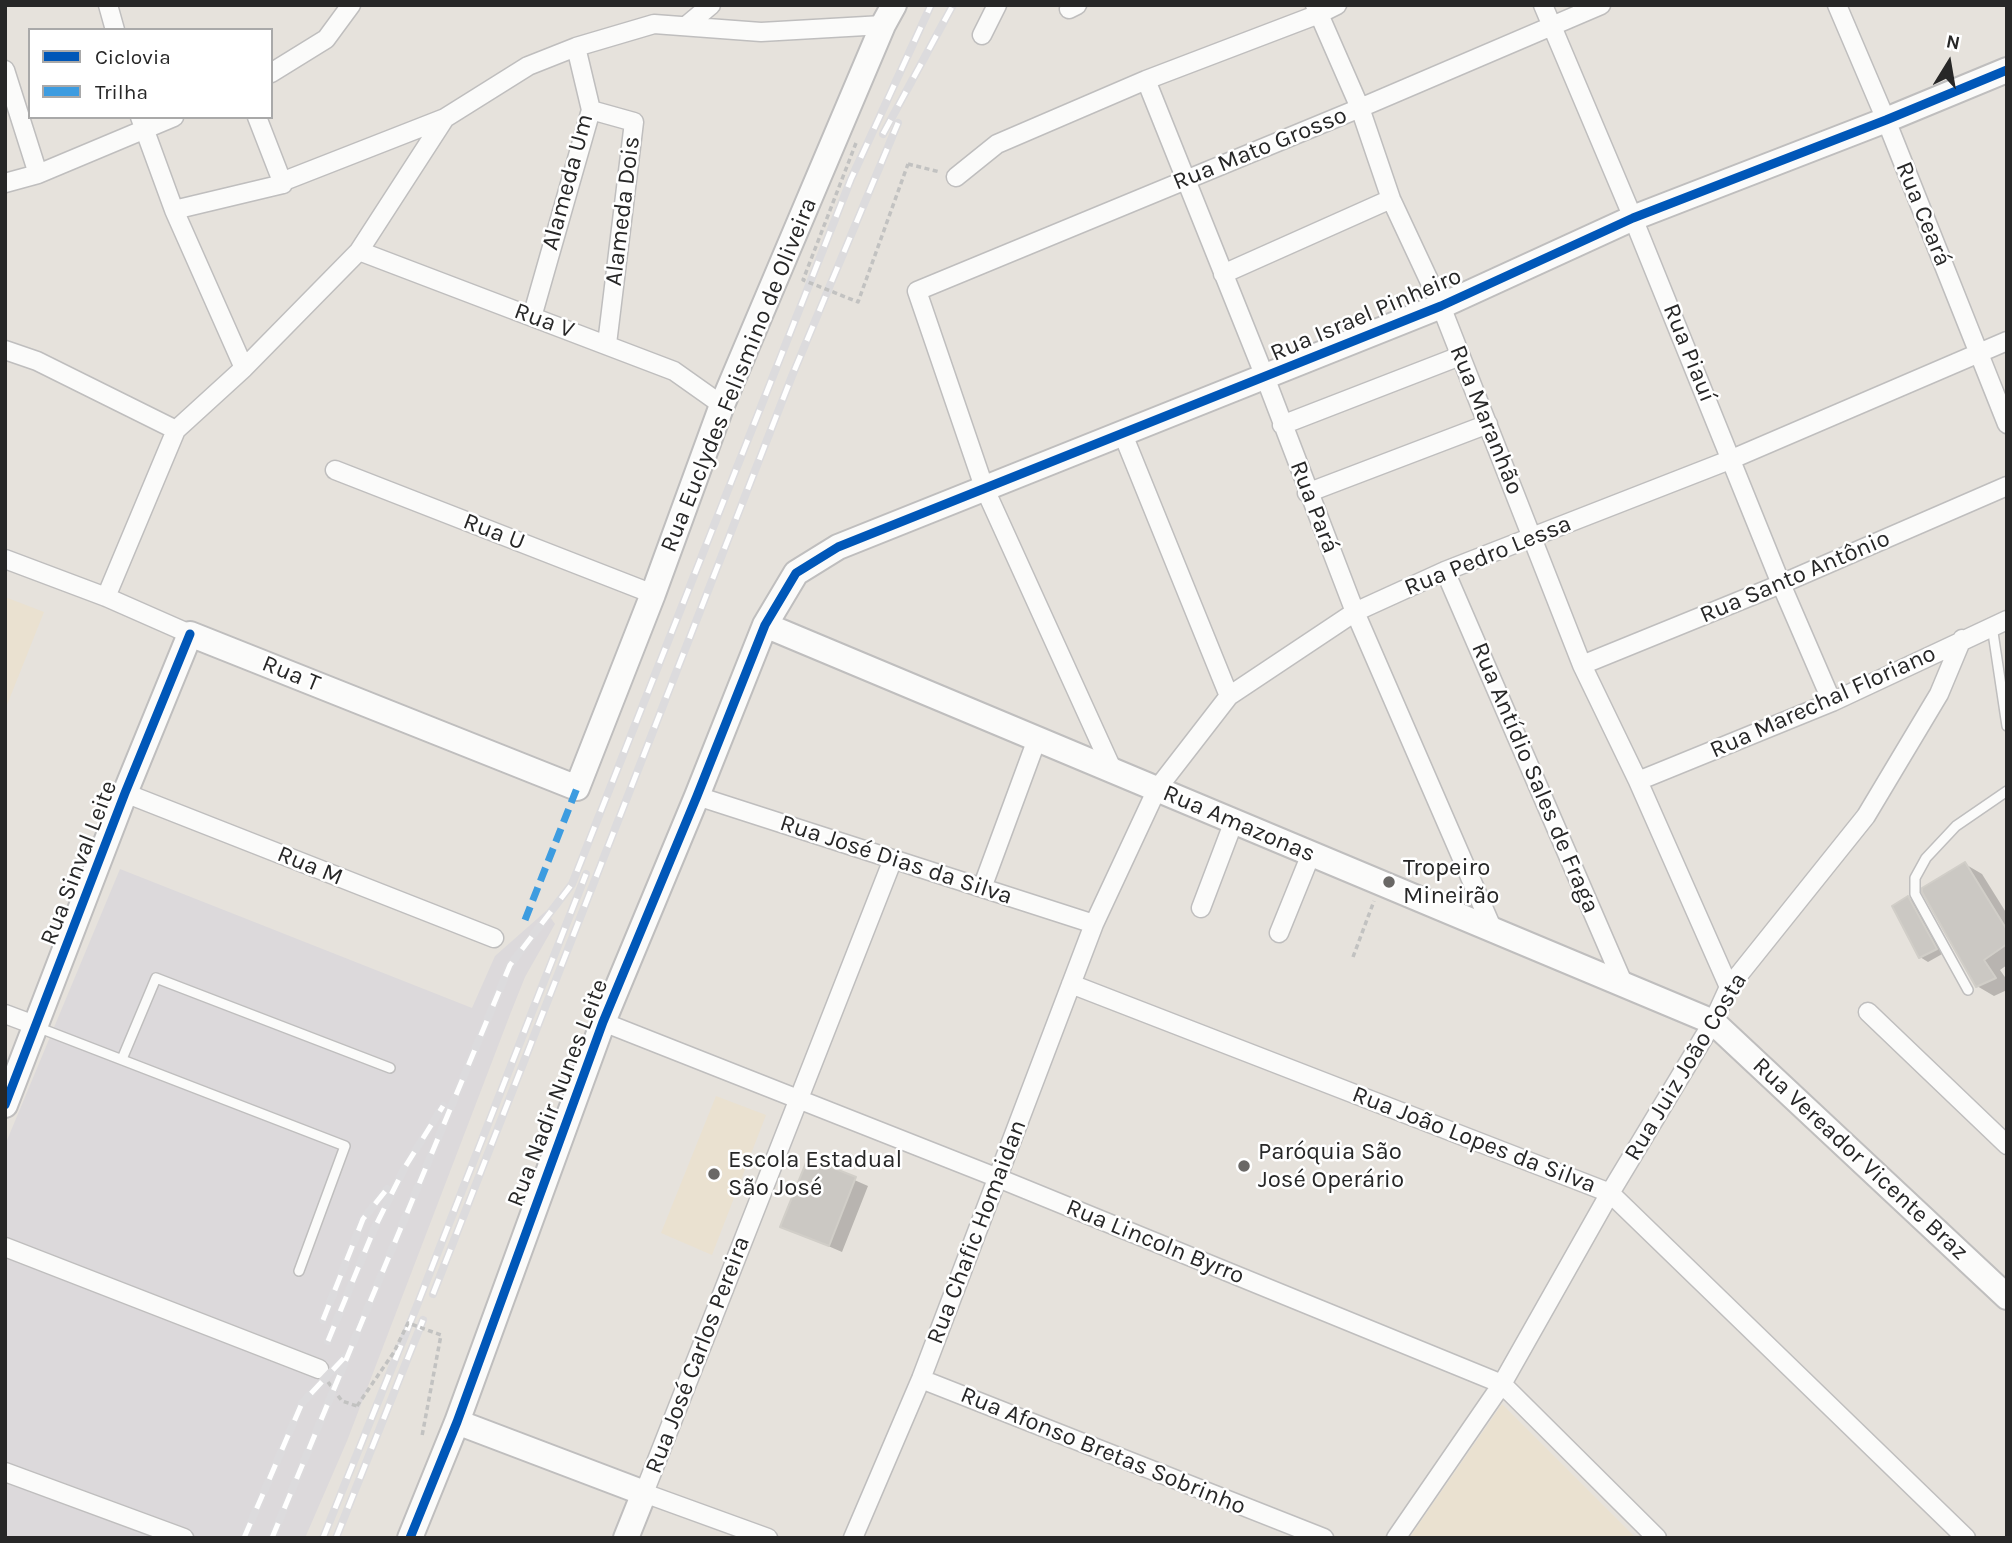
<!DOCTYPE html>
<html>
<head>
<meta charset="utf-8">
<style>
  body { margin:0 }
  #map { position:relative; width:2012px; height:1543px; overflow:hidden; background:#e6e2dc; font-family:Karla,sans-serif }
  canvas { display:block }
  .frame { position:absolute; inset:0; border:7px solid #272727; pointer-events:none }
  .legend { position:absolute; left:28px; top:28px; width:245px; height:91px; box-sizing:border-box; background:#fff; border:2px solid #a9a9a9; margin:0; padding:9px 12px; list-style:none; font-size:21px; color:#272727 }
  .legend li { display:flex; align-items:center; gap:14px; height:35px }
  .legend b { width:35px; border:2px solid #a9a9a9 }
  .north { position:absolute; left:1914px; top:28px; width:70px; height:70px; -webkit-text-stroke:5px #fff; paint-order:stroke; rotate:11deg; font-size:19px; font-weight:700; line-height:28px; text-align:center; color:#272727 }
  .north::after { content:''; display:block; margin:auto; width:24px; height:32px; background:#272727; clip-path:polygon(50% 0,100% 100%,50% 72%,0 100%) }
</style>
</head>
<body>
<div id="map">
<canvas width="2012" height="1543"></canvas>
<div class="frame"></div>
<ul class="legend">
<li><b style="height:9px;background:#0057b8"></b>Ciclovia</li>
<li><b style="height:9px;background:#3d9ce0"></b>Trilha</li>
</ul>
<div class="north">N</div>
</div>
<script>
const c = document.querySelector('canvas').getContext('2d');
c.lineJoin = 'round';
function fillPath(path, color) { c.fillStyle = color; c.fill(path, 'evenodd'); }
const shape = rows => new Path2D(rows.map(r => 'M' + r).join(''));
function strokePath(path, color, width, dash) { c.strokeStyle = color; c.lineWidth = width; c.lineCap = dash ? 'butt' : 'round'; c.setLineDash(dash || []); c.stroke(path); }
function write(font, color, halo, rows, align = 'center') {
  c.font = font + ' Karla,sans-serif'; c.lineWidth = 5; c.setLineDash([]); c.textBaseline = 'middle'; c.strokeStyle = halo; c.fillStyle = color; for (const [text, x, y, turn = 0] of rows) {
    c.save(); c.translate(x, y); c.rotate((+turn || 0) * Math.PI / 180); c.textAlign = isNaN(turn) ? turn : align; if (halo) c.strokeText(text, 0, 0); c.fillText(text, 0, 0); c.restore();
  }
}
fillPath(shape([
  [120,869,472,1008,495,956,546,911,555,924,525,977,511,1012,347,1441,305,1538,5,1538,5,1145]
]), '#dcd9db');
fillPath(shape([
  [5,597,44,612,5,710],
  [716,1096,766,1115,712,1255,661,1233],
  [1502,1404,1636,1538,1409,1538]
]), '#eae1d0');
fillPath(shape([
  [1965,864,1982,874,2007,914,2007,965,2000,970,2007,980,2007,990,1994,996,1977,986],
  [1909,898,1916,903,1944,953,1928,962,1920,957],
  [809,1160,868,1186,842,1252,782,1226]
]), '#0003');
const building = shape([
  [1965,862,2007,930,2007,944,1984,960,1996,978,1976,987,1922,892,1922,888,1965,862],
  [1908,896,1937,949,1919,958,1892,906,1908,896],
  [808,1158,856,1177,829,1246,780,1227,808,1158]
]);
fillPath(building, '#cbc8c3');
strokePath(building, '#d1cec8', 2);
const lane = shape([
  [1992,626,2007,726],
  [1968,990,1915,894,1915,878,1926,858,1956,826,2007,791],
  [37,1027,345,1146,299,1271],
  [122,1059,156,978,390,1068]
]);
const street = shape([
  [108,5,115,30],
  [1315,5,1360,108,1391,199,1441,306,1582,665,1638,781,1729,987],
  [1543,5,1633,218,1781,584,1832,702],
  [1837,5,1886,120,2007,424],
  [1069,9,1077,5],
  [686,26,711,5],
  [982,35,997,5],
  [5,70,38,174],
  [271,73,326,39,351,5],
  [1146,80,1265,377,1355,612,1493,930],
  [591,110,634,122,607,344],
  [140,117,174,210,244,368],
  [257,117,283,184],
  [956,177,997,144,1146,80,1319,14,1337,5],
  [5,183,38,174,174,117],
  [174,210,283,184,284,181,445,118,528,66,576,47,654,24,761,32,883,25],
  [359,251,674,371,722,405],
  [1223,274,1391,199],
  [532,317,591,110,576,47],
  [5,350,37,361,176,430],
  [1282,425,1460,356],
  [1122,432,1229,696],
  [335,470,653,594],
  [1307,493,1488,424],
  [5,559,106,597,190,634],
  [1445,571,1624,985],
  [106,597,176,430,244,368,359,251,445,118],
  [1582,665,1781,584,2007,486],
  [1113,771,984,487,917,291,1360,108,1601,5],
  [1638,781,1832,702,2007,620],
  [125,793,494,938],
  [697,796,1094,924],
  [982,888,1037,739],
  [1201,908,1234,821],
  [1279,933,1311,854],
  [1071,984,1610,1193,1966,1538],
  [1868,1012,2007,1145],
  [5,1014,37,1026],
  [603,1022,998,1178,1502,1384,1657,1538],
  [5,1247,319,1369],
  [921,1379,1324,1538],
  [5,1472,184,1538],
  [768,1538,644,1493,893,859],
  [853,1538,921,1379,1094,924,1157,789,1229,696,1355,612,1445,571,1732,459,2007,341],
  [1396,1538,1502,1384,1610,1193,1713,1022,1729,987,1866,816,1939,694,1962,639]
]);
const secondary = shape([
  [765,625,1713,1022,2007,1297],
  [5,1105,125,793,190,634,577,788,653,594,722,405,883,25,894,5],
  [457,1422,644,1493,626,1538],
  [410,1538,457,1422,603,1022,697,796,765,625,796,573,838,547,1441,306,1633,218,1886,120,2007,70]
]);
strokePath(lane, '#bfbebe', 12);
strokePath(street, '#bfbebe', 21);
strokePath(secondary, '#bfbebe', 28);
strokePath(shape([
  [908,164,940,172],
  [1353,957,1374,901],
  [328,1382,342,1401,357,1406]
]), '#c2c2c1', 3.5, [5, 3.5]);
strokePath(lane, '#fbfbfa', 9);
strokePath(street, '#fbfbfa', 18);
strokePath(secondary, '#fbfbfa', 24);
const rail = shape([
  [883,134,953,5],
  [433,1294,792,376,898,123],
  [323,1320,363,1219,387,1189],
  [328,1341,375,1227,405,1167,443,1106],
  [244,1538,302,1403,345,1357],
  [272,1538,510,965,572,884,851,179,931,5],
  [323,1538,416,1308,586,874],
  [336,1538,423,1320]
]);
strokePath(rail, '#dcdbdd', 8);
strokePath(rail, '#fff', 5, [16]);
strokePath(shape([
  [856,143,803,280,858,302,908,164],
  [357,1406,394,1352,408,1323,441,1335,422,1436]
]), '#c2c2c1', 3.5, [5, 3.5]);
strokePath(shape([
  [525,920,577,788]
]), '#3d9ce0', 7, [14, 7]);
strokePath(shape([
  [5,1105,125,793,190,634],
  [410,1538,457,1422,603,1022,697,796,765,625,796,573,838,547,1441,306,1633,218,1886,120,2007,70]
]), '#0057b8', 9);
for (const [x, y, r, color] of [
  [1389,882,7,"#6a6866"],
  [1244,1166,7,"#6a6866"],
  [714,1174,7,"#6a6866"]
]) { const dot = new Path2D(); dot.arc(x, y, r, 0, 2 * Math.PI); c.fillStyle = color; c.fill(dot); strokePath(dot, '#fff', 2.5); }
write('24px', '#272727', '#fff', [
  ["Rua Mato Grosso",1260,149,-22],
  ["Alameda Um",568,182,-75],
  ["Alameda Dois",623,211,-83],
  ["Rua Ceará",1923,214,68],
  ["Rua Israel Pinheiro",1366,315,-23],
  ["Rua V",544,321,20],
  ["Rua Piauí",1689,353,68],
  ["Rua Euclydes Felismino de Oliveira",739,375,-68],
  ["Rua Maranhão",1486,420,68],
  ["Rua Pará",1314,507,69],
  ["Rua U",494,532,21],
  ["Rua Pedro Lessa",1488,556,-22],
  ["Rua Santo Antônio",1795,577,-23],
  ["Rua T",291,674,22],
  ["Rua Marechal Floriano",1823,702,-24],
  ["Rua Antídio Sales de Fraga",1535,778,67],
  ["Rua Amazonas",1239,824,23],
  ["Rua José Dias da Silva",896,860,18],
  ["Rua Sinval Leite",79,863,-69],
  ["Rua M",310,866,22],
  ["Rua Juiz João Costa",1686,1067,-59],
  ["Rua Nadir Nunes Leite",558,1093,-69],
  ["Rua João Lopes da Silva",1474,1140,21],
  ["Rua Vereador Vicente Braz",1860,1159,43],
  ["Rua Chafic Homaidan",977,1232,-69],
  ["Rua Lincoln Byrro",1155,1242,22],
  ["Rua José Carlos Pereira",698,1355,-69],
  ["Rua Afonso Bretas Sobrinho",1103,1451,22]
]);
write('24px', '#272727', '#fff', [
  ["Tropeiro",1403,868],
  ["Mineirão",1403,896],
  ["Paróquia São",1258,1152],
  ["José Operário",1258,1180],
  ["Escola Estadual",728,1160],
  ["São José",728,1188]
], 'left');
</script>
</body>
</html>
